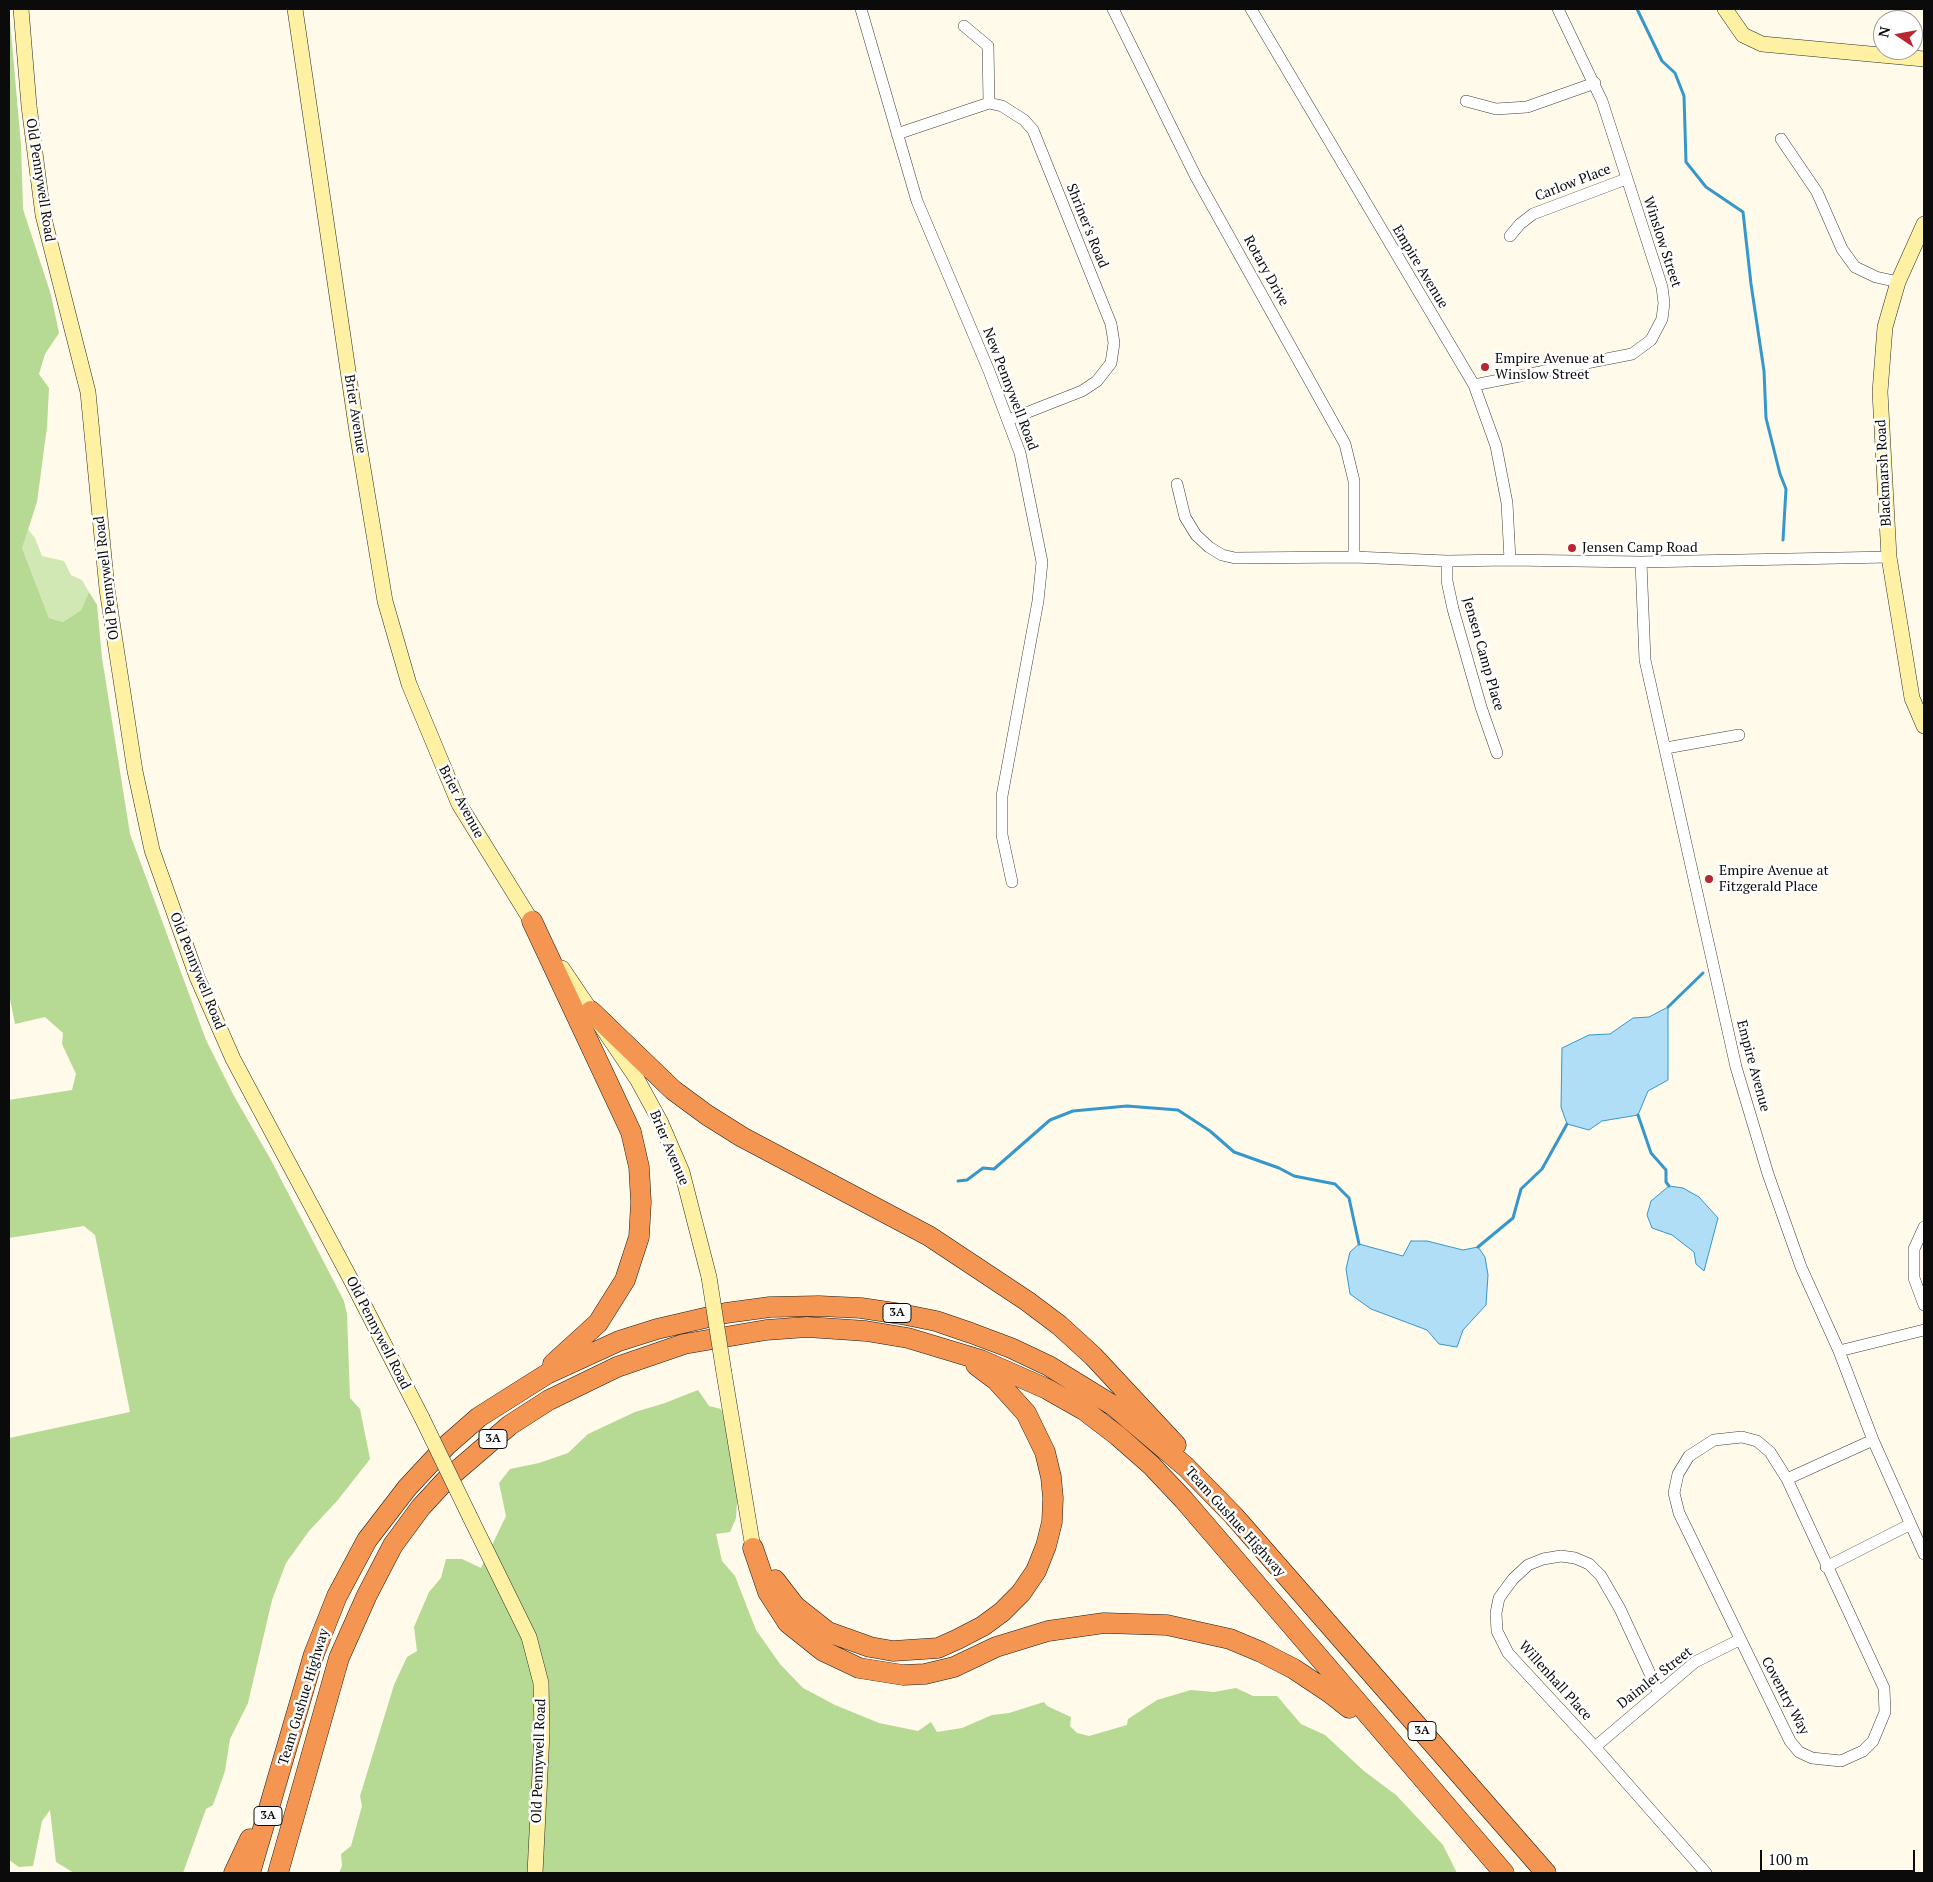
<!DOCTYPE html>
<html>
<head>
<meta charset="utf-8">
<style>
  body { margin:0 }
  #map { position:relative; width:1933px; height:1882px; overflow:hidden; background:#fffae9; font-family:"PT Serif",serif }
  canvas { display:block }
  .frame { position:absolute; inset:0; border:10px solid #0b0b0b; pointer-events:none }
  .north { position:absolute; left:1873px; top:10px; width:50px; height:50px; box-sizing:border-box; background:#fff; border:1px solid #9d9d9d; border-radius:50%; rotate:282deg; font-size:14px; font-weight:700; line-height:20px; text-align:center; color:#0b0b0b }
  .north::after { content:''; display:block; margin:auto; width:18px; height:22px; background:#ba2532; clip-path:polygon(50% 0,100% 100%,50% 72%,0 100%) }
  .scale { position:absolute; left:1760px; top:1850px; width:155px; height:22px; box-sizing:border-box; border:2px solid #0b0b0b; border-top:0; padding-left:6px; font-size:15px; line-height:18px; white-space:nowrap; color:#0b0b0b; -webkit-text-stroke:4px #fff; paint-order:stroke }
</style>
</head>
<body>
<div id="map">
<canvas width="1933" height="1882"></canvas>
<div class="frame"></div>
<div class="north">N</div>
<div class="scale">100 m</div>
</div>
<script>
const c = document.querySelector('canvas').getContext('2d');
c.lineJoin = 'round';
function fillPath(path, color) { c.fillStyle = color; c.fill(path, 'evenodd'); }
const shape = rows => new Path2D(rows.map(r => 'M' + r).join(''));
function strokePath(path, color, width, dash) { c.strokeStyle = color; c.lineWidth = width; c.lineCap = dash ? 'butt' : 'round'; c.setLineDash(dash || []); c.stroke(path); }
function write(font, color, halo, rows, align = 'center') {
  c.font = font + ' "PT Serif",serif'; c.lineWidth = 5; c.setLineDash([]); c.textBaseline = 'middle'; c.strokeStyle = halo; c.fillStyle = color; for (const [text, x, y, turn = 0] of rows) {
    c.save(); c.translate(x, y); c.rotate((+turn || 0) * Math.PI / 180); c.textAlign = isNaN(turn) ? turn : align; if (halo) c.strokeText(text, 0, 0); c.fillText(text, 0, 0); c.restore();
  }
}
fillPath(shape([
  [27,528,35,538,42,556,64,561,71,575,82,580,89,592,81,610,63,622,49,618,22,548]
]), '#d1e8b4');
fillPath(shape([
  [9,9,21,145,23,209,51,295,59,333,45,354,39,374,49,388,47,427,37,502,22,548,49,618,63,622,81,610,89,592,97,605,102,658,130,834,206,1040,234,1096,271,1160,344,1301,347,1314,350,1398,360,1409,370,1459,337,1501,309,1531,286,1563,272,1600,248,1703,230,1739,225,1771,213,1805,206,1809,183,1873,74,1873,56,1862,50,1810,42,1821,33,1866,19,1867,9,1860,9,1438,130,1412,95,1235,84,1226,9,1238,9,1100,72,1090,76,1074,62,1044,63,1033,45,1017,15,1024,9,994],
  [698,1390,709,1406,721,1409,732,1442,738,1485,736,1518,730,1532,716,1534,722,1561,735,1576,756,1630,780,1664,803,1688,835,1705,879,1723,918,1731,931,1722,937,1732,962,1728,992,1715,1009,1713,1044,1702,1047,1706,1071,1717,1070,1726,1077,1733,1089,1736,1127,1725,1128,1719,1157,1700,1191,1690,1214,1692,1236,1688,1253,1696,1277,1696,1301,1724,1325,1735,1364,1771,1396,1795,1443,1845,1457,1873,339,1873,342,1866,341,1854,351,1846,362,1806,360,1796,394,1685,407,1657,417,1651,414,1627,429,1592,441,1578,446,1559,462,1559,481,1568,506,1516,499,1483,510,1469,539,1463,568,1453,588,1434,635,1412,665,1403]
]), '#b6d994');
const water = shape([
  [1668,1007,1668,1080,1648,1091,1638,1115,1602,1121,1589,1130,1567,1124,1561,1107,1562,1048,1589,1035,1610,1034,1633,1018,1649,1017,1668,1007],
  [1669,1186,1683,1188,1699,1197,1718,1218,1704,1271,1696,1264,1694,1252,1672,1235,1652,1228,1647,1215,1651,1201,1669,1186],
  [1411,1241,1427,1241,1463,1250,1478,1247,1485,1257,1488,1275,1486,1305,1463,1330,1457,1347,1439,1344,1427,1330,1371,1309,1350,1294,1346,1269,1350,1252,1359,1244,1403,1256,1411,1241]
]);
fillPath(water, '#afdef6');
strokePath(water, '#3697cc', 1);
strokePath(shape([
  [1637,9,1662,61,1675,73,1684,96,1686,162,1706,187,1743,212,1751,284,1764,371,1766,418,1780,474,1786,489,1783,540],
  [1668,1007,1703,973],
  [1638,1115,1651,1153,1666,1170,1666,1182,1669,1186],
  [958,1181,967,1180,983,1168,994,1169,1050,1120,1073,1111,1127,1106,1178,1110,1210,1131,1234,1152,1279,1168,1294,1176,1335,1184,1349,1198,1359,1244],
  [1478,1247,1513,1218,1521,1189,1542,1169,1567,1124]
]), '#3697cc', 3);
const street = shape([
  [861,9,917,201,989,371,1020,453,1042,562,1038,601,1002,796,1002,835,1012,882],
  [1113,9,1196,177,1345,444,1354,481,1354,557],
  [1251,9,1474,385,1496,446,1507,503,1510,560],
  [964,26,988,46,989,103],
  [1466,101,1496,109,1527,107,1595,83],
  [897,134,989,103,1002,106,1024,120,1033,130,1111,324,1114,343,1111,363,1097,381,1082,391,1008,420],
  [1781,139,1817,192,1842,249,1855,267,1876,277,1898,282],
  [1510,236,1520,224,1533,214,1626,179],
  [1474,385,1632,354,1651,340,1662,319,1664,303,1662,287,1602,101,1558,9],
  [1177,484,1185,517,1196,535,1209,547,1222,555,1235,558,1354,557,1447,561,1510,560,1641,562,1889,557],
  [1447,561,1447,581,1453,609,1481,707,1497,753],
  [1641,562,1645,660,1736,1067,1768,1174,1801,1267,1839,1351,1873,1440,1924,1554],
  [1666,748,1739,735],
  [1924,1227,1914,1249,1914,1278,1924,1305],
  [1839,1351,1924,1330],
  [1742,1437,1757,1441,1770,1452,1787,1479,1884,1688,1885,1712,1873,1741,1863,1751,1841,1761,1812,1758,1799,1752,1790,1741,1679,1513,1674,1493,1678,1474,1689,1456,1714,1440,1742,1437],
  [1787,1479,1873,1440],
  [1826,1567,1909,1525],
  [1658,1691,1620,1609,1601,1576,1589,1564,1575,1558,1561,1556,1543,1559,1528,1565,1513,1579,1499,1598,1496,1613,1497,1631,1508,1653,1595,1747,1706,1873],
  [1595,1747,1695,1662,1739,1640]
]);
const secondary = shape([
  [21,9,29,106,43,215,88,392,107,589,135,771,152,850,197,977,233,1059,350,1278,422,1418],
  [295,9,357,432,385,601,409,684,459,804,537,930],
  [1725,9,1743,35,1762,44,1924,59],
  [1924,224,1898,282,1885,327,1880,392,1889,557,1912,698,1924,726],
  [562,968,637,1079,660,1121,682,1172,709,1277],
  [724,1373,753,1548],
  [470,1517,529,1637,541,1683,542,1733,535,1873]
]);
const highway = shape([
  [532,921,631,1132,639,1167,641,1202,639,1237,625,1280,598,1323,553,1364],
  [591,1011,673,1090,707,1115,742,1137,929,1236,1027,1301,1059,1325,1093,1356,1176,1445],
  [753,1548,768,1592,788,1623,823,1651,859,1668,903,1675,925,1674,954,1667,996,1647,1048,1631,1104,1623,1167,1625,1230,1639,1261,1652,1294,1669,1330,1693,1349,1708],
  [775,1580,795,1606,828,1632,870,1647,893,1651,938,1648,958,1639,983,1626,1002,1612,1021,1593,1036,1571,1046,1546,1052,1522,1053,1498,1051,1477,1045,1452,1026,1413,996,1380,976,1365],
  [234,1873,250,1839],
  [250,1873,314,1654,337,1596,367,1540,407,1488,447,1445,479,1417,547,1374,619,1341,657,1329,726,1313,770,1307,819,1306,861,1308,901,1314,936,1321,971,1333,1011,1348,1049,1366,1114,1406,1186,1467,1234,1516,1546,1873],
  [278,1873,339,1658,367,1595,393,1545,421,1507,446,1480,510,1425,549,1400,617,1367,684,1344,766,1330,807,1327,866,1331,908,1338,981,1360,1047,1389,1084,1410,1118,1436,1151,1465,1184,1500,1504,1873]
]);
strokePath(street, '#3e3e3e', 12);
strokePath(secondary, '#2d2d2d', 16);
strokePath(highway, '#1c1c1c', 21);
strokePath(street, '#fff', 11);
strokePath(secondary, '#fff1a4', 15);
strokePath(highway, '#f49552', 20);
const secondaryBridge = shape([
  [709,1277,724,1373],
  [422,1418,470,1517]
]);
strokePath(secondaryBridge, '#2d2d2d', 16, []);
strokePath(secondaryBridge, '#fff1a4', 15);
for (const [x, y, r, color] of [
  [1485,367,5,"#ba2532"],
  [1572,548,5,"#ba2532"],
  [1709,879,5,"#ba2532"]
]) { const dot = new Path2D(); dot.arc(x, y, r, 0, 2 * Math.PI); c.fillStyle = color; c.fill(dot); strokePath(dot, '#fff', 2); }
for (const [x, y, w] of [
  [897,1313,28],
  [493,1439,28],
  [1422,1731,28],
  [268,1816,28]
]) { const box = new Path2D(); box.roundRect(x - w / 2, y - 9.5, w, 19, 4); c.fillStyle = '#fff'; c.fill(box); strokePath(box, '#0b0b0b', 1); }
write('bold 12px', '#0b0b0b', null, [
  ["3A",897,1313],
  ["3A",493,1439],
  ["3A",1422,1731],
  ["3A",268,1816]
]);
write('14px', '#0b0b0b', '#fff', [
  ["Old Pennywell Road",40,180,81],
  ["Carlow Place",1573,183,-21],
  ["Shriner's Road",1087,226,68],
  ["Winslow Street",1662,242,72],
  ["Empire Avenue",1420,267,59],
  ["Rotary Drive",1266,271,61],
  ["New Pennywell Road",1010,389,69],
  ["Brier Avenue",355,414,81],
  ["Blackmarsh Road",1884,473,-93],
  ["Old Pennywell Road",107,578,-97],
  ["Jensen Camp Place",1483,654,74],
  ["Brier Avenue",461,802,62],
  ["Old Pennywell Road",197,971,68],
  ["Empire Avenue",1753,1066,75],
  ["Brier Avenue",669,1148,67],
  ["Old Pennywell Road",378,1333,63],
  ["Team Gushue Highway",1235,1522,48],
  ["Daimler Street",1655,1678,-38],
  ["Willenhall Place",1555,1681,48],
  ["Coventry Way",1785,1696,62],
  ["Team Gushue Highway",304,1697,-73],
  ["Old Pennywell Road",539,1761,-88]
]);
write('14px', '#0b0b0b', '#fff', [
  ["Empire Avenue at",1495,359],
  ["Winslow Street",1495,375],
  ["Jensen Camp Road",1582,548],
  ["Empire Avenue at",1719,871],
  ["Fitzgerald Place",1719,887]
], 'left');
</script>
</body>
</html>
